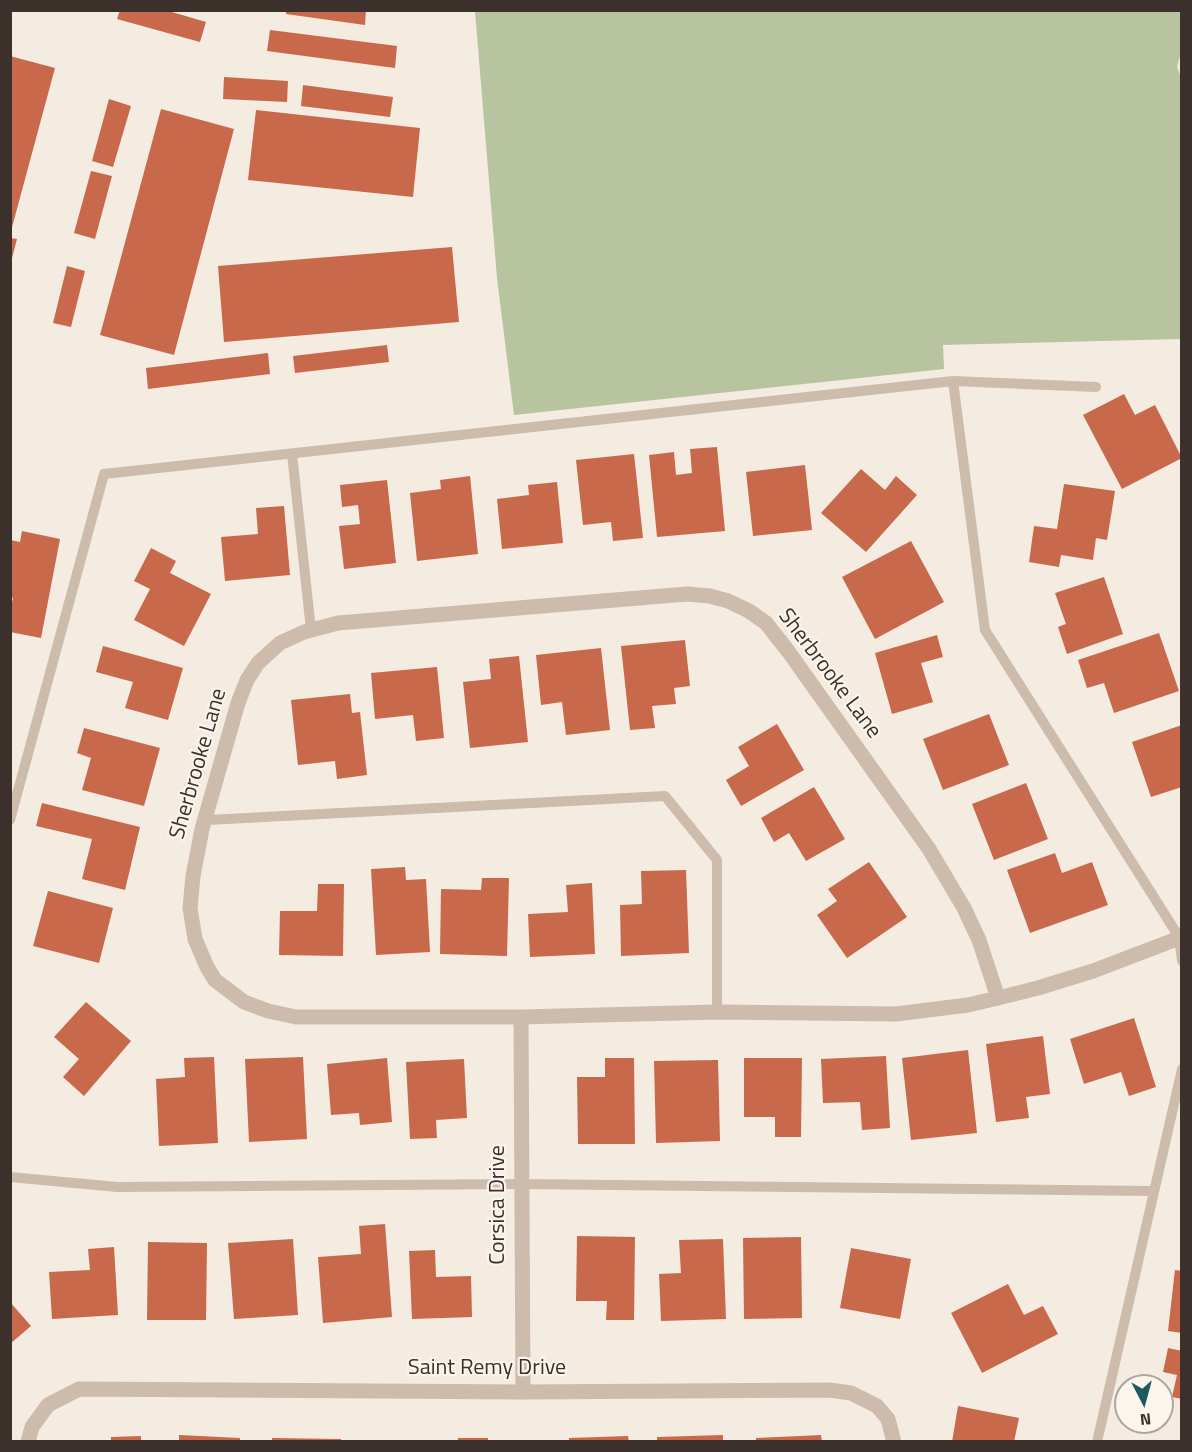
<!DOCTYPE html>
<html>
<head>
<meta charset="utf-8">
<style>
  body { margin:0 }
  #map { position:relative; width:1192px; height:1452px; overflow:hidden; background:#f4ebe1; font-family:"Titillium Web",sans-serif }
  canvas { display:block }
  .frame { position:absolute; inset:0; border:12px solid #3b302b; pointer-events:none }
  .north { position:absolute; left:1114px; top:1374px; width:60px; height:60px; box-sizing:border-box; background:#fbf5ee; border:2px solid #aea6a0; border-radius:50%; rotate:174deg; font-size:16px; font-weight:700; line-height:24px; text-align:center; color:#3b302b }
  .north::after { content:''; display:block; margin:auto; width:21px; height:27px; background:#1f5a5e; clip-path:polygon(50% 0,100% 100%,50% 72%,0 100%) }
</style>
</head>
<body>
<div id="map">
<canvas width="1192" height="1452"></canvas>
<div class="frame"></div>
<div class="north">N</div>
</div>
<script>
const c = document.querySelector('canvas').getContext('2d');
c.lineJoin = 'round';
function fillPath(path, color) { c.fillStyle = color; c.fill(path, 'evenodd'); }
const shape = rows => new Path2D(rows.map(r => 'M' + r).join(''));
function strokePath(path, color, width, dash) { c.strokeStyle = color; c.lineWidth = width; c.lineCap = dash ? 'butt' : 'round'; c.setLineDash(dash || []); c.stroke(path); }
function write(font, color, halo, rows, align = 'center') {
  c.font = font + ' "Titillium Web",sans-serif'; c.lineWidth = 4.5; c.setLineDash([]); c.textBaseline = 'middle'; c.strokeStyle = halo; c.fillStyle = color; for (const [text, x, y, turn = 0] of rows) {
    c.save(); c.translate(x, y); c.rotate((+turn || 0) * Math.PI / 180); c.textAlign = isNaN(turn) ? turn : align; if (halo) c.strokeText(text, 0, 0); c.fillText(text, 0, 0); c.restore();
  }
}
fillPath(shape([
  [475,11,1181,11,1181,53,1177,66,1182,81,1181,339,943,345,944,369,514,415,497,278]
]), '#b8c4a0');
fillPath(shape([
  [120,10,165,10,206,22,200,42,117,19],
  [286,10,366,10,365,25,286,14],
  [270,30,397,46,395,68,267,51],
  [10,56,55,68,11,231,10,231],
  [224,77,288,81,287,102,223,99],
  [303,85,393,97,390,117,301,106],
  [109,99,131,106,113,167,92,161],
  [161,109,234,129,174,355,100,335],
  [256,110,420,128,413,197,248,180],
  [91,171,112,176,95,239,74,233],
  [10,238,17,239,11,262,10,262],
  [452,247,459,322,224,342,218,266],
  [67,266,85,271,71,327,53,323],
  [387,345,389,362,295,373,293,356],
  [268,353,270,374,148,389,146,368],
  [1124,394,1135,415,1155,405,1182,458,1122,489,1083,415],
  [717,447,725,531,657,537,649,455,674,452,676,475,692,473,690,449],
  [634,454,643,538,613,541,611,522,583,525,576,460],
  [805,465,812,530,753,536,746,472],
  [861,469,885,490,896,476,917,495,866,552,821,513],
  [470,476,478,554,417,561,410,493,441,489,440,480],
  [387,480,396,563,344,569,339,526,360,524,358,505,342,507,340,485],
  [557,482,563,543,502,549,497,499,529,495,528,485],
  [1064,484,1115,491,1107,540,1096,538,1093,560,1061,555,1059,567,1029,562,1034,526,1057,529],
  [284,506,290,575,225,581,221,537,258,534,256,508],
  [22,531,60,539,41,638,10,632,10,612,13,598,10,597,10,540,20,542],
  [911,541,944,602,875,639,842,577],
  [151,548,176,561,170,573,211,594,184,646,134,620,150,589,134,581],
  [1104,577,1123,634,1067,654,1058,627,1066,624,1055,593],
  [1159,633,1179,691,1114,713,1104,683,1087,688,1078,660],
  [937,635,943,657,921,663,933,702,892,714,875,653],
  [685,640,690,686,674,688,676,704,652,706,655,728,630,730,621,646],
  [103,646,183,668,168,720,125,708,133,682,96,672],
  [601,648,610,730,566,735,562,702,541,705,536,655],
  [519,656,528,742,470,748,463,682,491,679,489,659],
  [437,667,444,738,416,741,413,715,375,719,371,673],
  [350,694,352,713,360,712,367,775,337,779,335,761,298,765,291,700],
  [989,714,1009,765,943,790,923,739],
  [777,724,804,770,741,806,726,780,749,766,738,747],
  [1182,725,1182,787,1151,797,1132,742],
  [84,728,160,748,144,806,82,790,91,758,77,753],
  [1026,783,1048,839,994,860,972,804],
  [814,787,845,839,806,861,789,833,774,842,761,818],
  [42,803,140,827,125,890,82,879,92,839,36,826],
  [1055,853,1062,873,1092,862,1108,905,1030,933,1007,870],
  [869,862,907,917,847,958,817,915,837,901,828,889],
  [405,867,406,880,426,879,430,952,376,955,371,869],
  [686,870,689,953,621,956,620,905,642,904,641,871],
  [482,878,509,878,507,956,440,954,441,889,481,890],
  [592,883,595,954,530,957,528,914,568,912,566,885],
  [318,884,344,884,343,956,279,955,280,911,317,911],
  [48,891,113,908,99,963,33,946],
  [86,1002,131,1041,84,1096,63,1077,79,1059,54,1037],
  [1134,1018,1156,1087,1129,1096,1121,1072,1084,1084,1070,1039],
  [1043,1036,1050,1094,1026,1097,1029,1118,996,1122,986,1044],
  [968,1050,977,1133,911,1140,902,1058],
  [886,1056,890,1128,862,1130,860,1102,823,1103,821,1059],
  [214,1057,218,1143,159,1146,156,1079,185,1077,184,1058],
  [303,1057,307,1139,249,1142,245,1059],
  [387,1058,392,1122,360,1125,359,1113,331,1115,327,1064],
  [605,1058,634,1058,635,1144,578,1144,577,1077,605,1077],
  [744,1058,802,1058,801,1137,775,1137,775,1117,744,1117],
  [464,1059,467,1118,436,1120,437,1138,410,1139,406,1062],
  [718,1060,720,1141,656,1143,654,1061],
  [385,1224,392,1317,323,1323,318,1257,361,1254,359,1226],
  [577,1236,635,1237,634,1320,606,1320,607,1301,576,1301],
  [801,1237,802,1318,744,1319,743,1238],
  [293,1239,298,1315,234,1319,228,1243],
  [723,1239,726,1319,661,1321,659,1274,681,1273,679,1240],
  [148,1242,207,1243,206,1320,147,1320],
  [114,1247,118,1315,52,1319,49,1272,90,1270,88,1249],
  [851,1248,911,1259,900,1319,840,1308],
  [435,1250,436,1277,471,1276,472,1317,412,1319,409,1251],
  [1175,1270,1182,1271,1182,1333,1168,1331],
  [1008,1284,1024,1315,1043,1306,1058,1334,982,1373,951,1313],
  [10,1302,31,1326,10,1344],
  [1168,1348,1182,1351,1182,1399,1172,1397,1177,1375,1163,1372],
  [958,1406,1019,1418,1014,1442,952,1442],
  [179,1435,240,1438,240,1442,179,1442],
  [723,1435,723,1442,657,1442,657,1437],
  [821,1435,822,1442,756,1442,756,1438],
  [141,1436,141,1442,111,1442,111,1437],
  [628,1436,629,1442,569,1442,569,1438],
  [272,1438,341,1439,341,1442,272,1442],
  [458,1438,488,1438,488,1442,458,1442]
]), '#c8694b');
strokePath(shape([
  [953,381,985,630,1179,937,1182,961],
  [292,454,311,630],
  [10,820,104,474,953,381,1096,387],
  [207,820,665,796,717,860,717,1012],
  [10,1177,117,1187,522,1184,1153,1191],
  [1097,1442,1182,1069]
]), '#cdbbac', 10);
strokePath(shape([
  [998,998,979,940,964,908,929,849,788,651,766,623,749,611,728,601,710,596,687,594,338,623,304,632,280,643,258,663,247,680,238,703,202,829,193,876,190,908,195,939,207,967,215,980,244,1002,268,1011,296,1017,521,1017,717,1012,896,1014,968,1005,998,998,1038,988,1093,971,1182,937],
  [521,1017,523,1392],
  [28,1442,32,1427,48,1405,79,1389,523,1392,829,1390,851,1393,877,1406,888,1419,894,1442]
]), '#cdbbac', 15);
write('22px', '#3b302b', '#fbf5ee', [
  ["Sherbrooke Lane",829,674,53],
  ["Sherbrooke Lane",199,764,-74],
  ["Corsica Drive",499,1205,-90],
  ["Saint Remy Drive",487,1369]
]);
</script>
</body>
</html>
